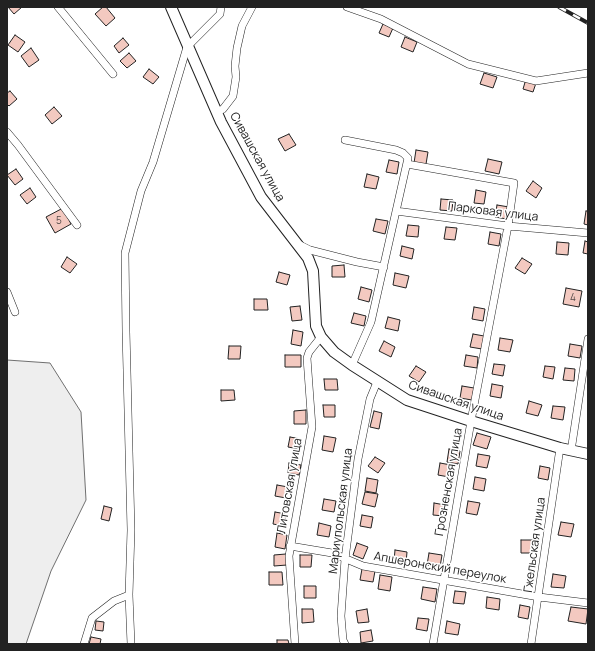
<!DOCTYPE html>
<html>
<head>
<meta charset="utf-8">
<style>
  body { margin:0 }
  #map { position:relative; width:595px; height:651px; overflow:hidden; background:#fff; font-family:Manrope,sans-serif }
  canvas { display:block }
  .frame { position:absolute; inset:0; border:8px solid #222; pointer-events:none }
</style>
</head>
<body>
<div id="map">
<canvas width="595" height="651"></canvas>
<div class="frame"></div>
</div>
<script>
const c = document.querySelector('canvas').getContext('2d');
c.lineJoin = 'round';
function fillPath(path, color) { c.fillStyle = color; c.fill(path, 'evenodd'); }
const shape = rows => new Path2D(rows.map(r => 'M' + r).join(''));
function strokePath(path, color, width, dash) { c.strokeStyle = color; c.lineWidth = width; c.lineCap = dash ? 'butt' : 'round'; c.setLineDash(dash || []); c.stroke(path); }
function write(font, color, halo, rows, align = 'center') {
  c.font = font + ' Manrope,sans-serif'; c.lineWidth = 3; c.setLineDash([]); c.textBaseline = 'middle'; c.strokeStyle = halo; c.fillStyle = color; for (const [text, x, y, turn = 0] of rows) {
    c.save(); c.translate(x, y); c.rotate((+turn || 0) * Math.PI / 180); c.textAlign = isNaN(turn) ? turn : align; if (halo) c.strokeText(text, 0, 0); c.fillText(text, 0, 0); c.restore();
  }
}
const green = shape([
  [7,360,50,363,81,412,86,500,51,571,26,644,7,644,7,360]
]);
fillPath(green, '#eee');
strokePath(green, '#6f6f6f', 1);
const building = shape([
  [8,7,22,7,14,14,8,7],
  [103,7,106,7,115,18,106,26,95,14,103,7],
  [383,24,393,28,389,37,379,33,383,24],
  [15,35,25,42,18,52,8,45,15,35],
  [405,37,417,42,413,52,401,47,405,37],
  [123,38,129,45,119,53,114,46,123,38],
  [31,48,39,60,29,67,21,56,31,48],
  [129,53,136,61,127,68,120,61,129,53],
  [149,69,159,77,153,84,143,77,149,69],
  [484,73,497,77,493,88,480,84,484,73],
  [526,79,536,83,533,92,523,89,526,79],
  [10,91,17,99,9,106,7,104,7,93,10,91],
  [54,107,62,116,52,124,45,115,54,107],
  [289,134,296,145,285,151,278,139,289,134],
  [416,150,428,152,426,164,414,163,416,150],
  [488,159,502,162,499,174,485,171,488,159],
  [389,160,399,162,397,174,386,172,389,160],
  [16,169,23,179,15,185,7,175,16,169],
  [367,174,379,177,376,189,364,187,367,174],
  [533,181,542,188,536,198,526,191,533,181],
  [30,188,36,197,27,204,20,195,30,188],
  [476,190,486,192,484,204,474,203,476,190],
  [441,199,453,200,452,211,440,210,441,199],
  [497,205,509,207,507,219,495,217,497,205],
  [63,208,71,224,55,233,46,217,63,208],
  [586,211,588,211,588,225,584,224,586,211],
  [376,219,388,221,385,234,373,231,376,219],
  [408,225,419,226,418,237,406,236,408,225],
  [446,227,457,228,455,240,444,239,446,227],
  [490,232,501,234,499,246,488,244,490,232],
  [585,241,588,242,588,254,583,253,585,241],
  [557,242,569,243,568,255,556,254,557,242],
  [402,246,414,249,412,259,400,256,402,246],
  [67,257,77,264,70,273,61,267,67,257],
  [522,258,532,264,525,274,515,268,522,258],
  [344,265,345,277,332,277,332,266,344,265],
  [279,272,290,275,287,285,276,282,279,272],
  [395,273,409,276,406,288,393,285,395,273],
  [361,287,372,290,369,302,358,299,361,287],
  [566,288,582,291,579,307,563,304,566,288],
  [254,299,267,299,268,310,254,310,254,299],
  [300,306,302,320,292,321,290,307,300,306],
  [474,307,485,309,483,321,472,319,474,307],
  [354,313,366,316,364,326,351,323,354,313],
  [388,317,400,320,398,331,385,328,388,317],
  [293,330,303,332,301,346,291,344,293,330],
  [473,334,484,336,482,349,470,347,473,334],
  [500,338,513,340,510,352,498,350,500,338],
  [384,341,395,347,391,357,379,351,384,341],
  [570,344,582,346,580,358,568,356,570,344],
  [229,346,241,346,240,359,228,359,229,346],
  [285,355,301,355,301,367,285,367,285,355],
  [466,355,478,357,477,368,464,366,466,355],
  [494,364,505,365,503,376,492,374,494,364],
  [416,366,426,372,419,382,409,376,416,366],
  [545,366,555,367,553,379,543,377,545,366],
  [565,368,575,369,574,381,563,380,565,368],
  [324,379,337,379,338,390,325,390,324,379],
  [492,384,503,386,501,398,490,396,492,384],
  [462,386,474,388,472,400,460,398,462,386],
  [221,390,234,390,235,400,221,401,221,390],
  [529,401,542,405,538,416,526,413,529,401],
  [323,405,335,405,335,417,324,417,323,405],
  [553,406,565,407,563,420,551,418,553,406],
  [306,410,306,424,294,424,294,411,306,410],
  [374,411,382,413,379,429,370,427,374,411],
  [477,433,491,437,487,449,473,445,477,433],
  [324,436,336,438,333,452,322,450,324,436],
  [290,437,301,439,299,449,288,447,290,437],
  [449,449,460,451,458,464,447,462,449,449],
  [478,454,490,456,487,468,476,466,478,454],
  [375,457,385,463,378,473,368,466,375,457],
  [289,463,301,465,299,475,288,473,289,463],
  [440,463,451,465,449,477,438,475,440,463],
  [540,466,550,468,548,480,538,478,540,466],
  [475,477,486,479,484,491,473,489,475,477],
  [367,478,378,480,376,493,365,491,367,478],
  [277,485,288,487,286,498,275,496,277,485],
  [365,492,378,494,375,507,362,504,365,492],
  [324,499,336,501,334,512,322,510,324,499],
  [468,501,480,503,477,515,466,513,468,501],
  [434,503,445,505,444,516,433,515,434,503],
  [104,506,112,508,109,521,101,519,104,506],
  [275,512,286,514,284,526,273,524,275,512],
  [362,515,373,517,371,528,360,526,362,515],
  [561,522,574,524,571,537,558,535,561,522],
  [319,523,331,526,329,537,317,535,319,523],
  [277,533,287,535,285,549,275,547,277,533],
  [521,540,536,540,536,553,521,553,521,540],
  [357,543,368,547,363,559,353,555,357,543],
  [395,550,407,552,406,563,394,561,395,550],
  [429,553,442,555,440,567,427,565,429,553],
  [286,554,287,565,274,566,274,555,286,554],
  [300,555,312,555,311,567,300,567,300,555],
  [362,569,375,571,373,582,360,580,362,569],
  [269,572,282,572,283,585,269,585,269,572],
  [553,574,566,576,564,588,551,587,553,574],
  [380,575,392,577,390,591,378,589,380,575],
  [304,586,316,586,316,598,304,598,304,586],
  [423,587,437,589,435,602,421,599,423,587],
  [455,591,466,592,464,604,453,603,455,591],
  [487,597,500,599,499,610,486,608,487,597],
  [520,605,530,607,528,619,518,617,520,605],
  [571,607,588,609,586,624,568,621,571,607],
  [302,609,313,609,314,622,302,623,302,609],
  [367,609,369,622,358,623,356,611,367,609],
  [418,618,429,619,427,631,416,629,418,618],
  [96,621,104,622,103,631,95,630,96,621],
  [447,621,460,624,458,635,445,633,447,621],
  [371,630,373,641,361,643,360,632,371,630],
  [91,637,101,639,100,644,89,644,91,637],
  [277,640,288,640,289,644,277,644,277,640]
]);
fillPath(building, '#f3c9c0');
strokePath(building, '#222', 1);
const street = shape([
  [58,7,113,74],
  [347,7,381,19,468,64,536,81,588,73],
  [217,112,223,109,233,96,236,77,235,66,237,48,242,26,252,7],
  [7,132,18,145,77,225],
  [345,140,396,150,403,153,408,158,371,322,352,365],
  [407,164,514,183,508,226,471,421,433,644],
  [396,211,508,226,588,233],
  [300,245,310,250,357,262,384,267],
  [7,292,15,312],
  [571,451,588,339],
  [290,546,332,553,363,566,539,597,588,603],
  [84,644,92,618,114,601,129,595],
  [131,644,129,595,131,530,126,331,125,253,141,191,153,162,187,47,220,14,221,7],
  [295,644,289,556,312,427,307,358,309,352,321,337],
  [345,644,343,640,341,616,345,559,358,459,370,399,377,382],
  [531,644,560,448]
]);
const secondary = shape([
  [171,7,221,122,261,197,308,258,313,271,316,326,321,337,334,352,352,365,407,400,471,421,560,448,588,454]
]);
strokePath(street, '#222', 8);
strokePath(secondary, '#222', 12);
strokePath(street, '#fff', 7);
strokePath(secondary, '#fff', 10);
const rail = shape([
  [559,7,588,23]
]);
strokePath(rail, '#222', 4);
strokePath(rail, '#fff', 2.5, [8]);
write('10px', '#564c4a', null, [
  ["5",59,221],
  ["4",573,298]
]);
write('12px', '#222', '#fff', [
  ["Сивашская улица",257,157,61],
  ["Парковая улица",493,212,7],
  ["Сивашская улица",456,401,19],
  ["Грозненская улица",449,482,-80],
  ["Литовская улица",290,486,-80],
  ["Мариупольская улица",341,511,-83],
  ["Гжельская улица",535,545,-82],
  ["Апшеронский переулок",440,568,10]
]);
</script>
</body>
</html>
